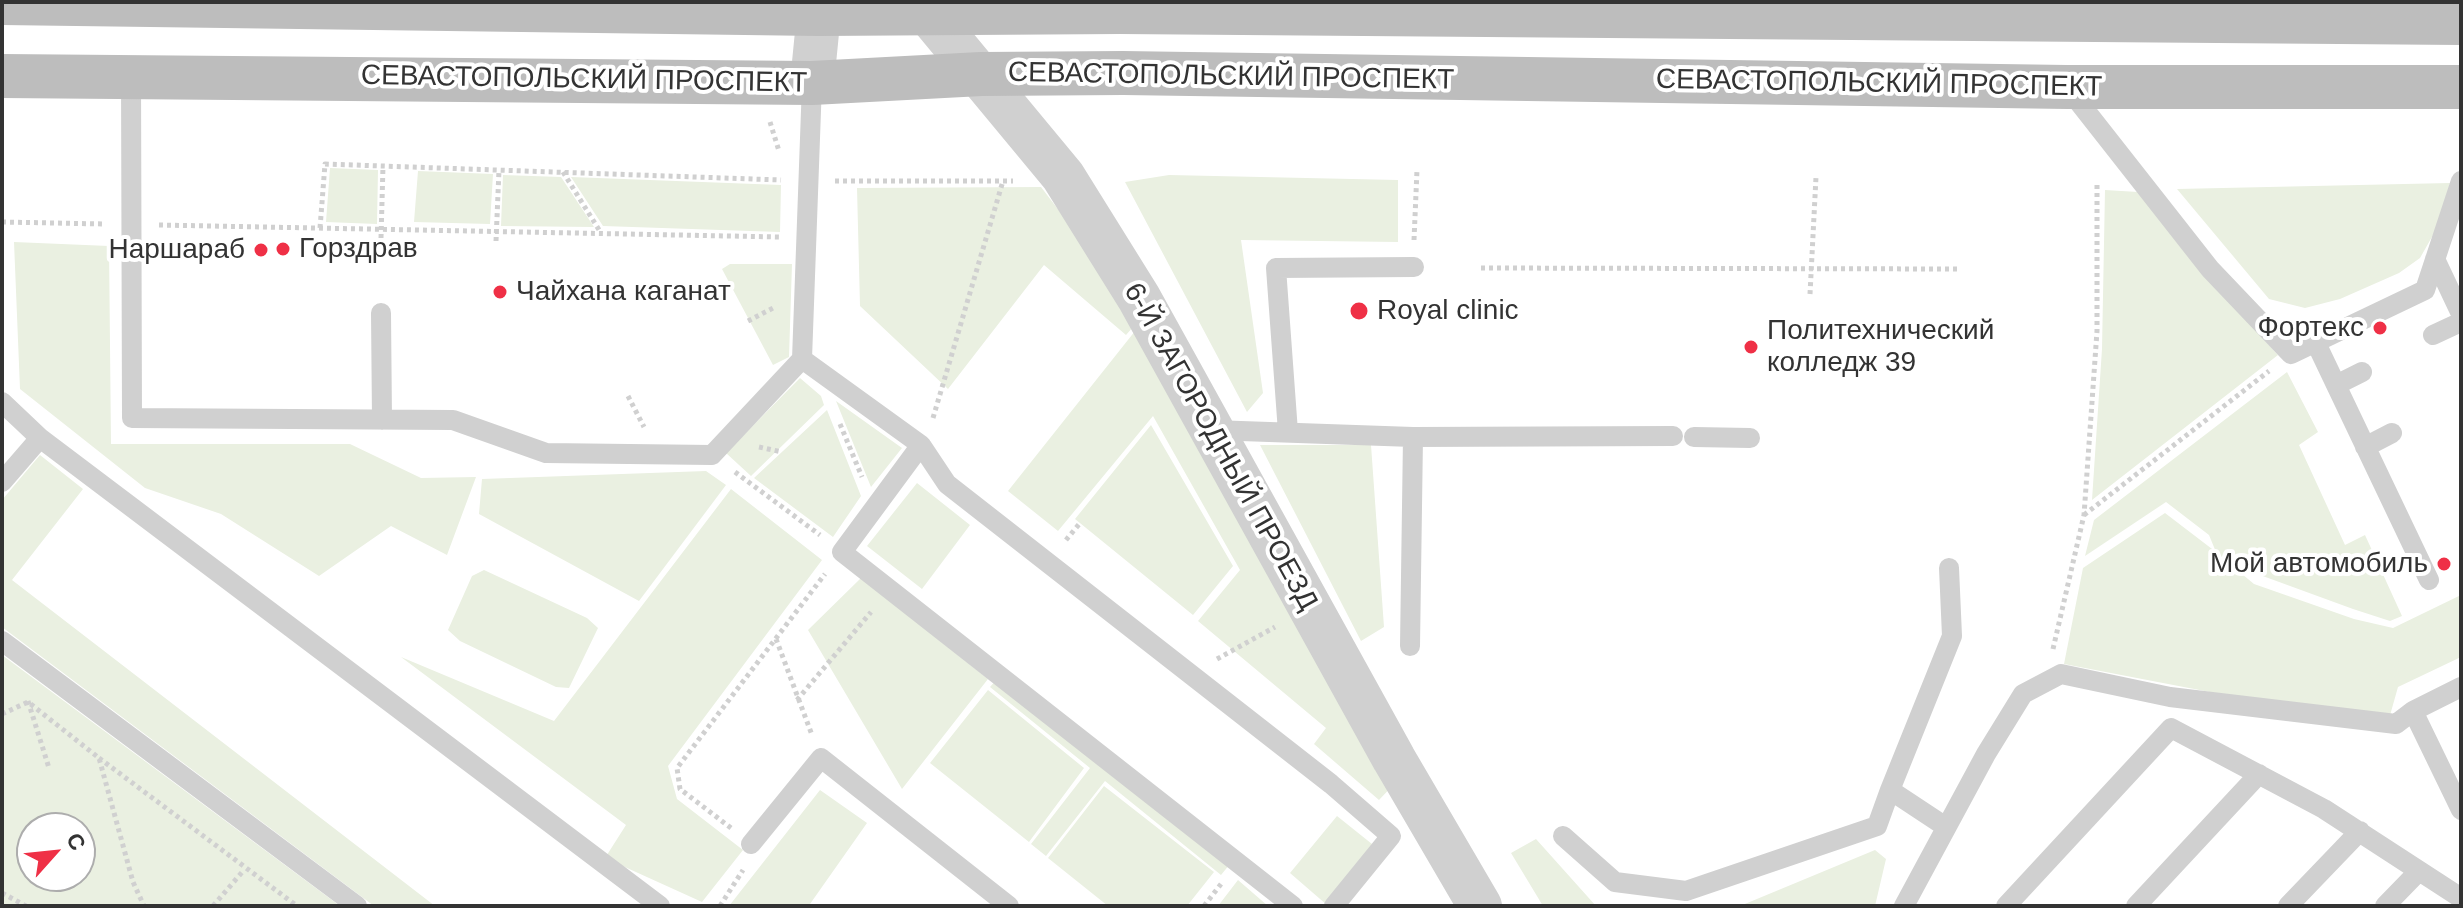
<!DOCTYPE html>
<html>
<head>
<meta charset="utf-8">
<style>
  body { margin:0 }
  #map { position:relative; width:2463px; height:908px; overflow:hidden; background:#fff; font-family:Helvetica,sans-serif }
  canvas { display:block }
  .frame { position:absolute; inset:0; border:4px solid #333; pointer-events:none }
  .north { position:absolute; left:16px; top:812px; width:80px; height:80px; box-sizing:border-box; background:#fff; border:2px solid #adadad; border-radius:50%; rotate:63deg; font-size:22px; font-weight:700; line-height:32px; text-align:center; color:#333 }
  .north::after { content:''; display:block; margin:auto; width:28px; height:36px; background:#ef3046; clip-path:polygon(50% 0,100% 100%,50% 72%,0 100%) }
</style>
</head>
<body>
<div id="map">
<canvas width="2463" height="908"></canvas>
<div class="frame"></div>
<div class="north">С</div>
</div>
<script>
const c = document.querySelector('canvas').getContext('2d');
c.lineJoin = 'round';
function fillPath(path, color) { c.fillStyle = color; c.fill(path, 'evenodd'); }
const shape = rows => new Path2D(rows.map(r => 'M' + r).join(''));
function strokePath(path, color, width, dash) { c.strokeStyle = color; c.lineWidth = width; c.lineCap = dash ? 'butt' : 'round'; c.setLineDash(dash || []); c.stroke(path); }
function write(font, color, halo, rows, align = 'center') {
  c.font = font + ' Helvetica,sans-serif'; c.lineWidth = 8; c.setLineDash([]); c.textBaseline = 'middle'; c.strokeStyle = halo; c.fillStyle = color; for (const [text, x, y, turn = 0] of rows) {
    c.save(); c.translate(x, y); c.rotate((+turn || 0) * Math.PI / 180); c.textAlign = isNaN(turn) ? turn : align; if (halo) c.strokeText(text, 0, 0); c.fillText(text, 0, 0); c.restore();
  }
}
fillPath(shape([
  [330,168,378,170,377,224,326,222],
  [418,171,493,174,490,224,414,222],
  [503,175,561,177,594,227,501,226],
  [1169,175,1398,180,1398,242,1241,240,1263,393,1247,412,1125,182],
  [571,177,781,185,780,232,603,226],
  [2450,183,2437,228,2420,258,2399,273,2340,299,2305,308,2269,299,2177,189],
  [1041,187,1141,318,1126,335,1044,265,948,389,860,306,857,188],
  [2105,190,2138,192,2201,271,2278,355,2092,500,2102,349],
  [14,242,109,246,111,444,350,444,421,478,476,477,447,555,391,526,319,576,221,514,145,488,20,389],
  [730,264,792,264,789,357,773,365,722,269],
  [1143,321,1397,781,1379,800,1314,744,1326,728,1198,621,1240,570,1153,416,1058,531,1008,491],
  [2287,372,2318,432,2299,445,2345,545,2365,535,2402,616,2390,621,2353,609,2260,575,2252,569,2242,574,2254,584,2354,619,2393,628,2461,595,2461,657,2398,687,2387,726,2064,664,2083,568,2165,513,2216,552,2209,535,2166,502,2085,556,2094,520],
  [800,378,821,396,824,405,751,476,726,453],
  [836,401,902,448,871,487],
  [827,410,861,496,833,537,754,478],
  [1151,425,1233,566,1193,615,1075,519],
  [1260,445,1371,445,1384,627,1361,641],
  [40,455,83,489,12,580,435,906,374,906,2,627,2,500],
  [706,471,726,485,639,601,479,514,482,479],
  [917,483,970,525,922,589,867,546],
  [731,489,822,560,668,766,677,799,743,850,702,902,605,858,626,825,401,657,554,721],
  [484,570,587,618,598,628,569,688,556,687,460,641,448,630,472,576],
  [861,578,988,679,902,789,808,630],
  [2,655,340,906,2,906],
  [80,828,80,876,32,876,32,828],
  [998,678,1230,864,1221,875,1105,781,1046,856,1031,844,1090,768,990,687],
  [988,690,1084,768,1029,842,930,763],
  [1104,786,1214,872,1187,906,1108,906,1048,858],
  [820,790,867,823,810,904,812,906,729,906],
  [1337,816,1372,844,1327,905,1290,873],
  [1536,839,1596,906,1543,906,1511,853],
  [1875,850,1886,859,1875,906,1740,906],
  [1238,880,1268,906,1218,906]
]), '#eaf0e1');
strokePath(shape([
  [770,122,779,151],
  [563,172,601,233],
  [835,181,1013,181],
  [2,222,105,224],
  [159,225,781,237],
  [320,228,325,164,781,180],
  [381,238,383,166],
  [1414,240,1417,170],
  [496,241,499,170],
  [1481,268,1958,269],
  [1810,294,1816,177],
  [748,321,775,307],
  [628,396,644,427],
  [933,418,1003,181],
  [840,424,862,477],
  [759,447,782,452],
  [735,472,820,535],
  [2084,515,2269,371],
  [1066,540,1080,523],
  [776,639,812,735],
  [2053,649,2084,515,2097,331,2097,182],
  [1217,659,1275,627],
  [797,700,871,612],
  [28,701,49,768],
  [2,714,28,702,99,758,133,882,144,906],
  [99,758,297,906],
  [731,828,680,789,677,768,825,574],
  [2,893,26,906],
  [213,906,244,870],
  [720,906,743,870],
  [1204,906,1221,884]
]), '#d0d0d0', 5, [4, 4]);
strokePath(shape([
  [131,74,132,418,453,420,546,453,712,455,802,359],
  [812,83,802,359,921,445,842,552,1293,906],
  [2067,87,2210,269,2291,354,2425,290,2461,181],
  [2435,259,2461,314],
  [381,313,382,420],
  [2433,335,2461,322],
  [2316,343,2429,580],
  [2336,385,2362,372],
  [2,402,40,438,660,906],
  [1212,430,1413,437,1410,646],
  [1288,432,1276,268,1414,267],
  [1413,437,1673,436],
  [1694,437,1750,438],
  [921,445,947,484,1331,784,1391,836,1334,906],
  [2365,447,2392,433],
  [2,482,40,438],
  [2,641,357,906],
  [2413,711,2461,687],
  [1946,827,1890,790,1952,636,1949,568],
  [1563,836,1615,882,1686,891,1877,826,1890,790],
  [751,844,821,758,1009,906],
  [1904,906,1986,754,2023,694,2061,674,2170,697,2396,724,2413,711,2461,810],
  [2006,906,2171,728,2324,809,2461,898],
  [2136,906,2259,774],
  [2288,906,2360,831],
  [2385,906,2419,871]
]), '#d0d0d0', 20);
strokePath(shape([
  [927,12,1063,176,1139,298,1394,759,1480,906],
  [812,83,820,2]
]), '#d0d0d0', 44);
strokePath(shape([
  [2,3,819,14,1120,12,2461,23],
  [2,76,812,83,981,74,1123,73,2067,87,2461,87]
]), '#bdbdbd', 44);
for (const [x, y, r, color] of [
  [283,249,8,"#ef3046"],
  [261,250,8,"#ef3046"],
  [500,292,8,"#ef3046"],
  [1359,311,10,"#ef3046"],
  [2380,328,8,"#ef3046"],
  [1751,347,8,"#ef3046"],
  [2444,564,8,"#ef3046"]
]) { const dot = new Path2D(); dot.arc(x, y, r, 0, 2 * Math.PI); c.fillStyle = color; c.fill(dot); strokePath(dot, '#fff', 3); }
write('28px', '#333', '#fff', [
  ["СЕВАСТОПОЛЬСКИЙ ПРОСПЕКТ",1231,77,1],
  ["СЕВАСТОПОЛЬСКИЙ ПРОСПЕКТ",584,80,1],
  ["СЕВАСТОПОЛЬСКИЙ ПРОСПЕКТ",1879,84,1],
  ["6-Й ЗАГОРОДНЫЙ ПРОЕЗД",1220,447,61]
]);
write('28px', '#333', '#fff', [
  ["Горздрав",299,249],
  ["Наршараб",245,250,"right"],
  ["Чайхана каганат",516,292],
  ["Royal clinic",1377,311],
  ["Фортекс",2364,328,"right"],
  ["Политехнический",1767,331],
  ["колледж 39",1767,363],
  ["Мой автомобиль",2428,564,"right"]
], 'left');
</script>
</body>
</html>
